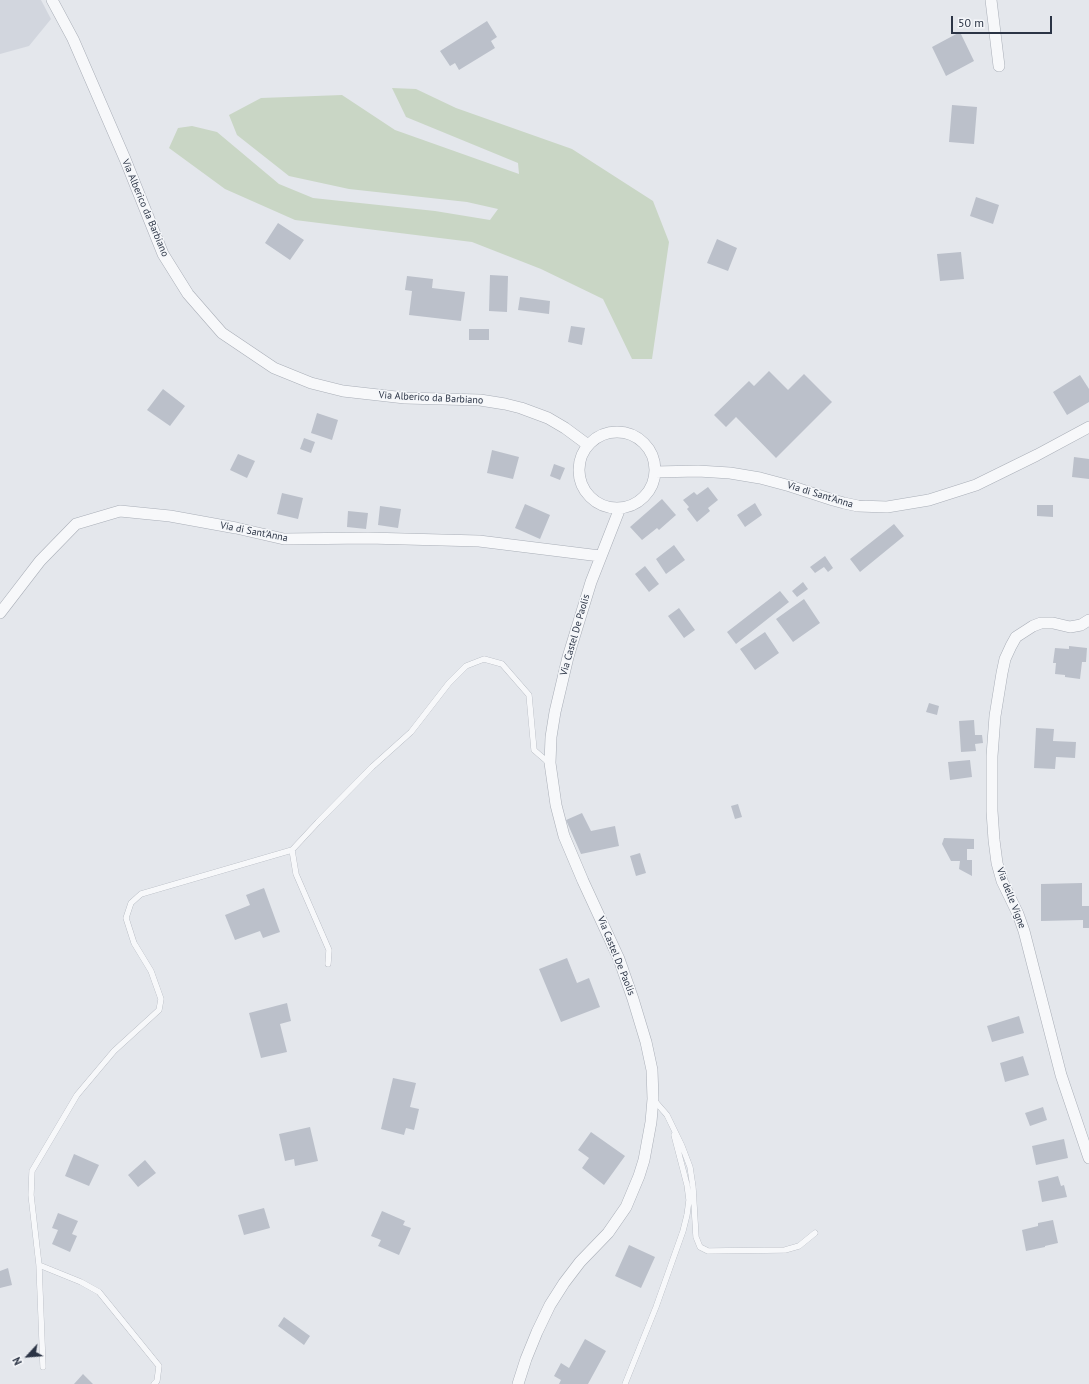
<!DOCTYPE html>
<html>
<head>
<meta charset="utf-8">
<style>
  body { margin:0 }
  #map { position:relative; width:1089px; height:1384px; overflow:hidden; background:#e4e7ec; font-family:"PT Sans",sans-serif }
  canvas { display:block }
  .north { position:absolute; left:8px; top:1336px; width:40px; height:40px; -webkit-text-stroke:3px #f4f6f9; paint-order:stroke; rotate:244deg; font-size:11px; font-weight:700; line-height:16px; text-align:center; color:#2b3445 }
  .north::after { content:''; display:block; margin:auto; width:14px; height:18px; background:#2b3445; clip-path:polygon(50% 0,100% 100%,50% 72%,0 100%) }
  .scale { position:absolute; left:951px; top:16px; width:101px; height:18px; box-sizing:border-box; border:2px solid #2b3445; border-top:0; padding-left:5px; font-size:12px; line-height:14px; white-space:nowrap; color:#2b3445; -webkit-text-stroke:3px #f4f6f9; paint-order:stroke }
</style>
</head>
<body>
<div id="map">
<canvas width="1089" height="1384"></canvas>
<div class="north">N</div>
<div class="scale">50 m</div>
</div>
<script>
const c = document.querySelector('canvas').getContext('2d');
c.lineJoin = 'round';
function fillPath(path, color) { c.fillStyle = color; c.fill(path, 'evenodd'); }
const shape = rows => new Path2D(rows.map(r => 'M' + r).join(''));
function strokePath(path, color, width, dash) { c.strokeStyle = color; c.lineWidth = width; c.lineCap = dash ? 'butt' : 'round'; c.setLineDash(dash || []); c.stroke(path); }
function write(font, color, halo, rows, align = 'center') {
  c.font = font + ' "PT Sans",sans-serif'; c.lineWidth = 3; c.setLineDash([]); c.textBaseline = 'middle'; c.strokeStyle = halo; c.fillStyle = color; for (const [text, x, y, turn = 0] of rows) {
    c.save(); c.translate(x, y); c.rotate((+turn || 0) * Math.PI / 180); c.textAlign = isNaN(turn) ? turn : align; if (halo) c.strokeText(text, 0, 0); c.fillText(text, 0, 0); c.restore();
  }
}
fillPath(shape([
  [0,0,41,0,51,19,29,46,0,54]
]), '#d2d6de');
fillPath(shape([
  [392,88,416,89,456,108,572,149,653,201,669,242,652,359,632,359,603,299,541,269,472,242,295,220,225,189,169,148,178,128,192,126,217,132,279,184,313,198,435,211,490,220,498,209,467,202,349,189,289,176,237,135,229,115,261,98,342,95,395,130,519,174,518,163,406,117]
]), '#c9d6c5');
fillPath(shape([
  [487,21,497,37,491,41,495,48,459,70,455,63,450,66,440,51],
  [960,32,974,61,946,76,932,47],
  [952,105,977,107,974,144,949,142],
  [976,197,999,205,993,224,970,216],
  [278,223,304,240,290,260,265,243],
  [717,239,737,248,728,271,707,263],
  [961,252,964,279,940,281,937,254],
  [490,275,508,276,507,312,489,311],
  [407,276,433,279,432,288,465,292,461,321,409,315,412,291,405,290],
  [520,297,550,301,549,314,518,310],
  [571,326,585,328,582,345,568,342],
  [469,329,489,329,489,340,469,340],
  [769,371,788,390,804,374,832,402,776,458,736,417,726,427,714,415,749,381,754,386],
  [1080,375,1089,389,1089,402,1067,415,1053,392],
  [163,389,185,406,170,426,147,410],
  [317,413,338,420,332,440,311,433],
  [304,438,315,442,311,453,300,449],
  [492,450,519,457,513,479,487,473],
  [238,454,255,461,247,478,230,470],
  [1074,457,1089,459,1089,479,1072,477],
  [554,464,565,468,560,480,550,476],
  [708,487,718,500,708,508,710,511,697,522,687,509,689,507,683,500,694,492,697,495],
  [282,493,303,498,298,519,277,514],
  [662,499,676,515,659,530,657,528,642,540,630,527],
  [755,503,762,515,745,527,737,515],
  [525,504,550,515,540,539,515,528],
  [1037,505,1053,505,1053,517,1037,516],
  [380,506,401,509,398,528,378,525],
  [348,511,368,513,366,529,347,527],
  [894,524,904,536,860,572,850,559],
  [674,545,685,560,666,574,656,559],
  [825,556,833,568,828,572,824,567,815,573,810,567],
  [645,566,659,584,649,592,635,574],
  [803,582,808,589,797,597,792,591],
  [780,591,789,602,736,644,727,632],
  [804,599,820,623,793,642,776,619],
  [679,608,695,630,684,638,668,616],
  [765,632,779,653,755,670,740,649],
  [1069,646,1087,648,1086,662,1082,662,1080,679,1065,677,1065,675,1055,674,1056,663,1053,663,1055,648,1069,649],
  [929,703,939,706,937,715,926,712],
  [974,720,975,735,982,735,983,743,975,744,976,751,961,752,959,721],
  [1036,728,1054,729,1053,741,1076,742,1075,758,1056,757,1055,769,1034,768],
  [970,760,972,777,950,780,948,762],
  [738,804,742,817,735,819,731,806],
  [582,813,591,831,615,826,619,846,581,854,566,820],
  [944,838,974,839,974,849,967,849,967,860,972,860,972,876,959,869,960,861,951,861,942,844],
  [640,853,646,873,636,876,630,856],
  [1082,883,1082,906,1089,906,1089,928,1083,928,1083,920,1041,921,1041,884],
  [264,888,280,932,263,938,260,931,235,940,225,915,250,905,246,895],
  [567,958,577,983,589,978,600,1007,561,1022,539,969],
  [287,1003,291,1021,280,1024,287,1052,261,1058,249,1013],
  [1019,1016,1024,1033,992,1042,987,1026],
  [1023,1056,1029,1075,1005,1082,1000,1063],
  [393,1078,416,1083,410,1107,419,1109,414,1130,406,1128,404,1135,381,1129],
  [1043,1107,1047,1120,1030,1126,1025,1113],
  [310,1127,318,1161,295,1166,294,1159,285,1161,279,1134],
  [591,1132,625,1156,604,1185,582,1168,589,1158,578,1150],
  [1064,1139,1068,1158,1036,1165,1032,1146],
  [74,1154,99,1165,89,1186,65,1176],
  [145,1160,156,1173,138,1187,128,1175],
  [1058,1176,1061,1186,1064,1185,1067,1197,1042,1202,1038,1181],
  [264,1208,270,1228,244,1235,238,1215],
  [382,1211,405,1221,403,1225,411,1228,399,1255,378,1246,381,1240,371,1236],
  [58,1213,78,1221,72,1234,77,1236,70,1252,52,1244,58,1230,52,1228],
  [1053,1220,1058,1243,1045,1246,1045,1247,1026,1251,1022,1230,1038,1226,1038,1223],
  [629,1245,655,1257,641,1288,615,1276],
  [8,1268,12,1285,0,1288,0,1271],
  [284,1317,310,1336,304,1345,278,1326],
  [585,1339,606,1351,588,1384,559,1384,561,1380,554,1376,561,1363,569,1368],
  [83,1374,93,1384,74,1384]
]), '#bbc0ca');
const lane = shape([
  [328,964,329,950,296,874,292,850,318,822,372,767,411,732,449,683,466,666,484,659,502,664,529,695,534,750,549,763],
  [653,1099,667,1115,682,1146,690,1167,693,1187,696,1237,700,1247,708,1251,785,1250,799,1246,815,1233],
  [39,1265,81,1282,99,1292,159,1366,157,1381,154,1384],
  [43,1367,39,1265,31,1195,32,1171,77,1095,114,1051,159,1010,161,999,151,971,134,943,126,918,131,903,141,894,292,850],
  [625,1384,656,1307,683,1231,687,1215,689,1200,687,1185,674,1135]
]);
const street = shape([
  [52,0,73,39,125,159,163,254,188,294,222,333,274,368,311,383,343,391,405,398,480,400,505,404,521,408,548,418,565,428,588,445],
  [991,0,999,66],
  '579 470a38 38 0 1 1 76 0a38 38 0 1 1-76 0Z',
  [655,472,698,471,730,473,760,478,790,486,833,500,844,503,858,506,887,507,929,500,976,485,1037,455,1089,427],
  [0,613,40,561,76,524,120,511,170,516,236,528,284,539,368,538,479,541,600,556],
  [1089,620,1081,625,1070,627,1053,623,1041,623,1033,626,1016,637,1011,646,1005,659,1002,673,995,716,992,756,992,811,994,840,997,863,1002,881,1018,914,1024,931,1061,1075,1089,1158],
  [518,1384,526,1359,537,1332,550,1305,564,1283,580,1262,608,1233,626,1207,639,1176,644,1160,651,1122,653,1099,652,1070,646,1042,633,999,619,959,583,881,564,836,556,805,550,763,551,737,555,712,568,657,591,582,620,508]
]);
strokePath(lane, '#a9aeb7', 6);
strokePath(street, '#a9aeb7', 12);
strokePath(lane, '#f7f8fa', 5.5);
strokePath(street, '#f7f8fa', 11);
write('10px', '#2b3445', '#f4f6f9', [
  ["Via Alberico da Barbiano",145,208,67],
  ["Via Alberico da Barbiano",431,398,3],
  ["Via di Sant'Anna",820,495,17],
  ["Via di Sant'Anna",254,532,11],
  ["Via Castel De Paolis",575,635,-74],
  ["Via delle Vigne",1011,898,69],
  ["Via Castel De Paolis",616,956,68]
]);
</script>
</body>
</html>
